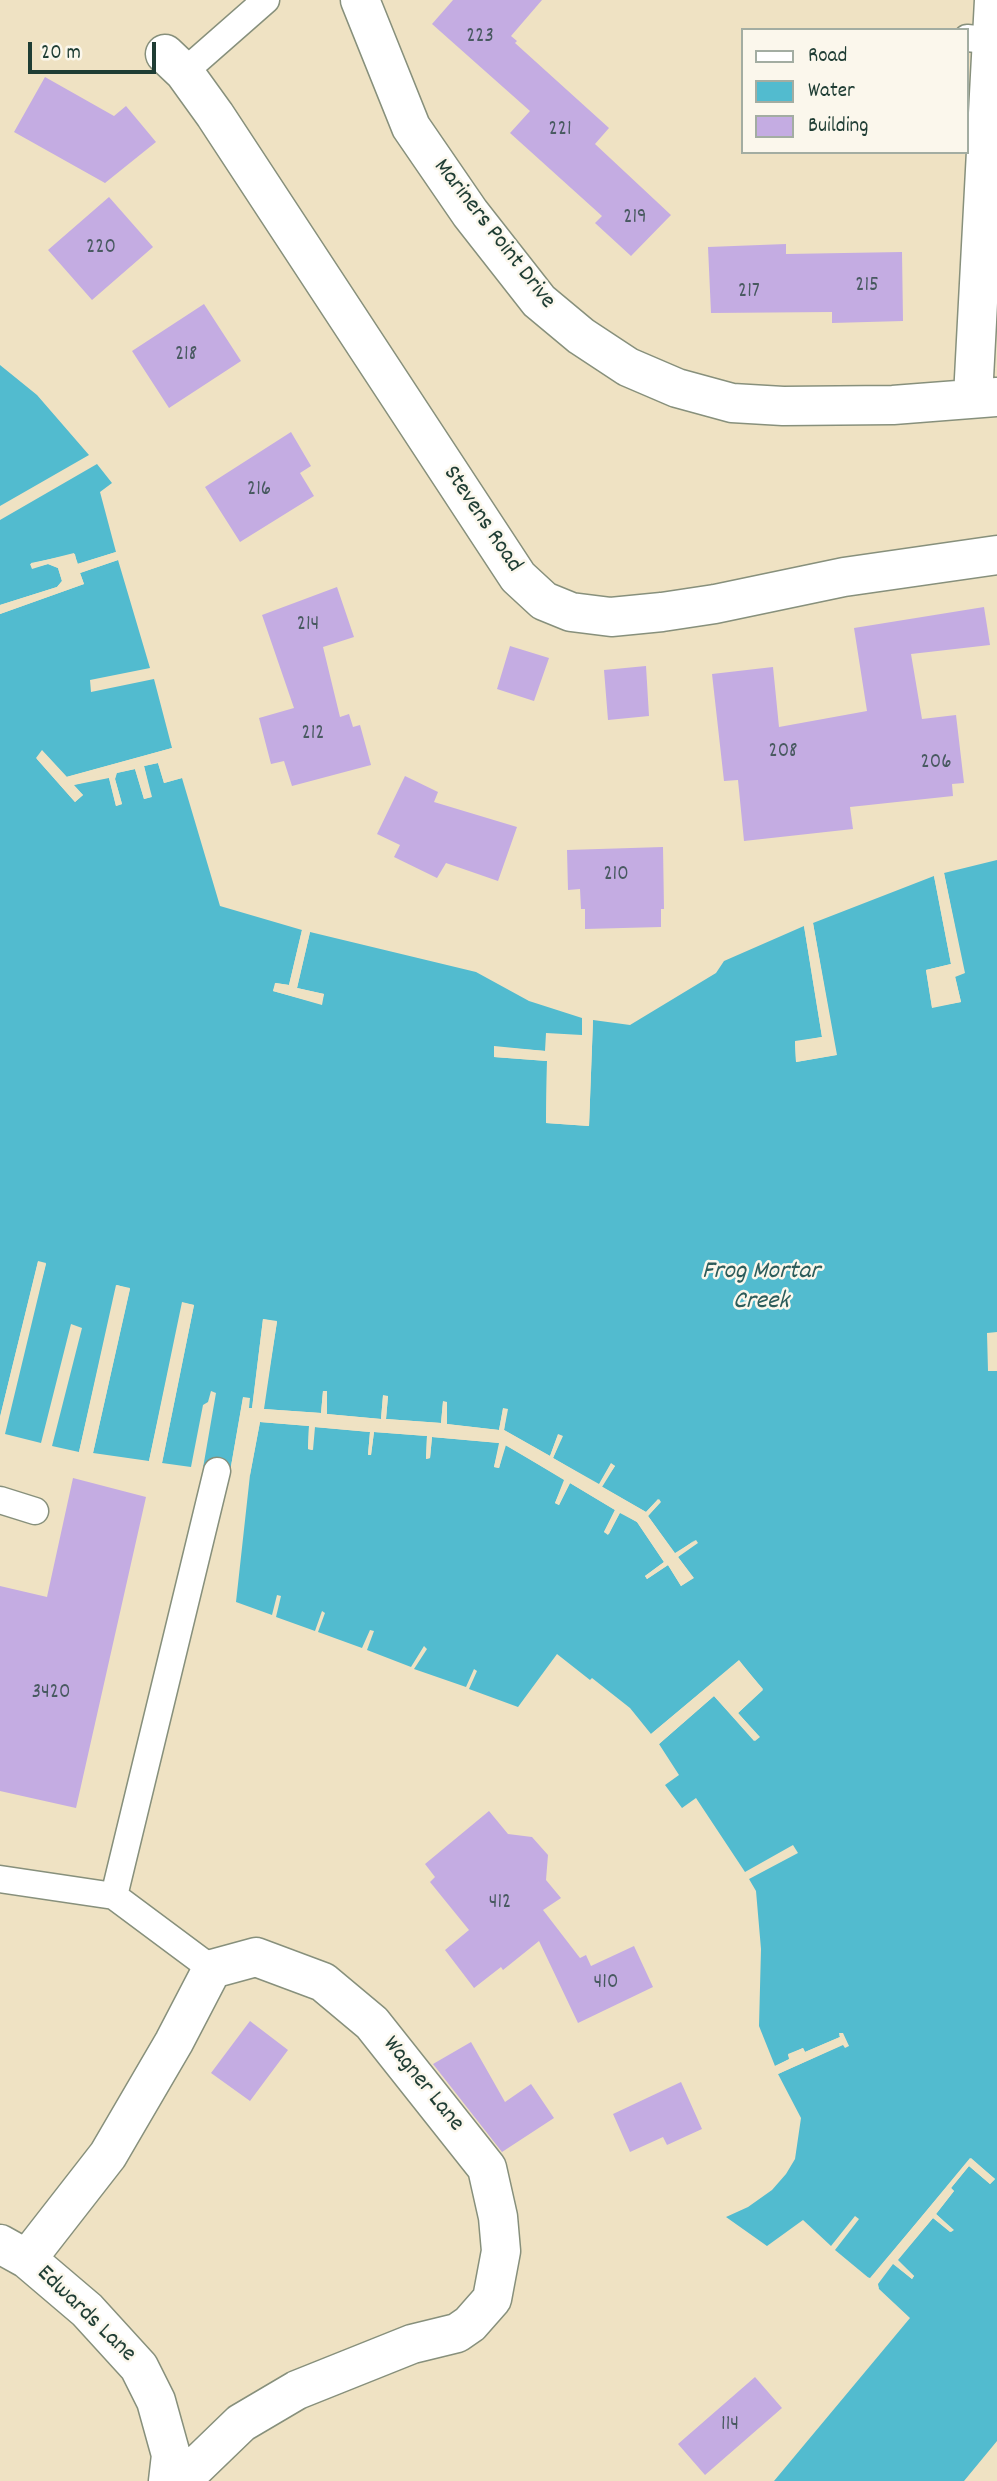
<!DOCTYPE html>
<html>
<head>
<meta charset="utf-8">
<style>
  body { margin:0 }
  #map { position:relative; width:997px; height:2481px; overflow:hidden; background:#efe2c3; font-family:Dekko,sans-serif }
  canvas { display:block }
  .legend { position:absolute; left:741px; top:28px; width:228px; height:126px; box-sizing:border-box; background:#fbf7ec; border:2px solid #a3ada2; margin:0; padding:9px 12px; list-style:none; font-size:21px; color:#1f3d34 }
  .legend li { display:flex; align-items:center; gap:14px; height:35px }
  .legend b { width:35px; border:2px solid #a3ada2 }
  .scale { position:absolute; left:28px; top:42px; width:128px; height:32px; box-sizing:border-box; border:4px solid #1f3d34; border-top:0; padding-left:9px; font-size:21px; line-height:24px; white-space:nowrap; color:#1f3d34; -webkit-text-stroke:5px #fbf7ec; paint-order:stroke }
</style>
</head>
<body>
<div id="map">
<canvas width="997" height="2481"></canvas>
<ul class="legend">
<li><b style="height:9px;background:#fff"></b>Road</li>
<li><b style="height:19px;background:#52bbcf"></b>Water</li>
<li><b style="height:19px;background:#c4ace2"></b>Building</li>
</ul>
<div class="scale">20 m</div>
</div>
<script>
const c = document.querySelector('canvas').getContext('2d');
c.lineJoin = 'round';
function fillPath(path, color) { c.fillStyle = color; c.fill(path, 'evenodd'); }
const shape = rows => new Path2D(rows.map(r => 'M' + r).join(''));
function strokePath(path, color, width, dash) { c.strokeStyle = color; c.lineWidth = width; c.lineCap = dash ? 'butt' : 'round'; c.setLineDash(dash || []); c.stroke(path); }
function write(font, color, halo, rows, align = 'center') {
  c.font = font + ' Dekko,sans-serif'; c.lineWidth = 5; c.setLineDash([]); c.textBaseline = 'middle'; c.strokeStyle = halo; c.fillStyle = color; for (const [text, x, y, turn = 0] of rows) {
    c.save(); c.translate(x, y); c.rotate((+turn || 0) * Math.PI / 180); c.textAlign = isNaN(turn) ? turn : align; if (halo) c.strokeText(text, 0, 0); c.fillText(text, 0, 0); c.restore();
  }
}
fillPath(shape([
  [0,365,37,395,89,455,0,506],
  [97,464,112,483,100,492,116,552,77,564,75,554,31,563,32,568,48,564,58,568,62,581,57,587,0,605,0,520],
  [118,560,150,668,90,680,91,692,154,679,172,748,66,777,42,751,37,759,75,802,83,795,73,785,106,777,109,778,116,806,122,804,115,779,116,773,135,769,144,799,151,797,144,766,158,763,164,783,182,778,220,906,302,930,289,985,276,983,273,991,321,1004,324,994,297,988,310,932,476,972,529,1001,582,1018,582,1036,547,1034,546,1051,494,1047,494,1057,547,1061,546,1123,589,1126,593,1020,630,1025,716,973,724,961,804,926,822,1037,795,1042,796,1062,836,1055,813,923,934,876,951,964,926,970,932,1007,961,1002,955,976,964,973,944,873,997,860,997,1332,987,1333,988,1371,997,1371,997,2441,964,2481,774,2481,910,2318,879,2289,877,2284,893,2263,912,2279,914,2276,897,2260,933,2218,950,2232,953,2230,936,2214,954,2191,951,2188,969,2166,990,2184,995,2179,970,2158,870,2279,835,2250,859,2219,855,2216,831,2246,803,2220,767,2246,726,2217,748,2207,772,2190,786,2174,795,2159,801,2118,778,2074,844,2044,849,2046,839,2034,840,2037,805,2052,803,2048,788,2055,790,2059,775,2066,759,2026,761,1949,756,1891,749,1879,798,1853,793,1845,745,1872,696,1798,682,1808,665,1785,679,1775,659,1744,714,1696,754,1741,759,1737,738,1713,763,1689,739,1661,651,1734,630,1708,592,1678,590,1680,557,1654,518,1707,469,1689,477,1671,474,1669,466,1687,414,1669,427,1649,424,1646,411,1667,367,1650,374,1631,370,1630,362,1648,318,1632,325,1613,322,1611,315,1631,276,1617,281,1596,277,1595,272,1615,236,1602,250,1475,260,1422,309,1426,308,1449,312,1450,314,1427,370,1432,368,1454,371,1455,374,1432,427,1436,426,1459,430,1458,432,1437,500,1443,494,1467,499,1468,505,1445,565,1480,555,1503,559,1505,570,1483,615,1510,604,1532,609,1534,620,1512,637,1522,664,1562,645,1576,647,1579,668,1565,681,1586,693,1578,678,1557,695,1540,675,1554,648,1516,660,1502,658,1499,646,1512,601,1486,615,1466,611,1464,599,1485,553,1458,562,1436,558,1435,550,1456,504,1430,507,1409,503,1409,499,1430,446,1424,447,1402,443,1402,441,1423,386,1419,388,1396,383,1396,381,1419,326,1414,327,1391,323,1391,321,1413,263,1409,277,1322,263,1319,252,1409,249,1409,249,1398,243,1398,230,1472,203,1468,216,1393,211,1391,208,1402,203,1405,191,1467,162,1463,194,1305,183,1303,149,1461,93,1453,130,1289,117,1285,79,1452,52,1446,82,1328,71,1324,41,1443,5,1434,46,1264,38,1262,0,1417,0,614,84,584,80,573]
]), '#52bbcf');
fillPath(shape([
  [116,552,117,555,78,568,74,566,72,558,53,562,61,566,65,580,59,590,80,582,76,573,79,570,118,557,118,560,80,573,84,584,0,614,0,611,54,591,0,608,0,605,57,587,62,581,58,568,48,564,32,569,30,564,74,553,78,564],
  [172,748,173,751,67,781,42,756,41,758,75,797,78,795,70,787,71,782,105,774,112,776,115,770,135,765,138,767,148,794,140,765,157,759,161,761,166,779,181,775,182,778,164,783,158,763,144,766,152,797,144,799,135,769,117,773,115,779,122,804,116,806,109,778,74,785,83,795,75,802,36,758,42,750,67,777],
  [944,873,965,973,955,977,961,1002,932,1008,926,970,951,964,934,876,937,875,954,964,952,968,930,973,935,1004,957,999,951,976,961,971,941,874],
  [813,923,837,1055,796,1062,795,1041,822,1037,804,926,807,925,826,1037,823,1041,799,1044,800,1058,833,1052,810,924],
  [302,930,305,931,292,987,289,989,278,987,277,989,319,1000,320,997,296,992,293,989,307,931,310,932,297,988,324,994,322,1005,273,991,275,983,289,985],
  [582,1018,586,1019,584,1038,550,1037,547,1054,497,1050,497,1054,549,1058,549,1120,586,1122,589,1020,593,1020,589,1126,546,1123,547,1061,494,1057,494,1046,545,1051,546,1033,582,1035],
  [38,1261,46,1263,2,1435,40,1265,3,1418,0,1420,0,1417],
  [116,1285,130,1288,93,1453,90,1453,126,1291,119,1289,83,1452,79,1452],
  [182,1302,194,1305,162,1463,159,1462,190,1307,185,1307,153,1461,149,1461],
  [263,1319,277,1321,264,1409,321,1413,323,1391,327,1391,327,1414,381,1419,383,1395,388,1396,386,1419,441,1423,443,1401,447,1402,447,1424,499,1430,503,1408,508,1409,504,1430,550,1456,558,1434,563,1436,553,1458,599,1484,611,1463,615,1466,602,1487,646,1512,659,1499,661,1502,648,1516,675,1553,696,1540,698,1543,678,1557,694,1578,681,1586,668,1565,647,1579,645,1576,664,1562,637,1522,620,1513,608,1535,604,1532,615,1510,570,1483,559,1505,555,1503,564,1480,506,1445,499,1468,494,1467,499,1443,432,1437,430,1458,426,1459,427,1436,374,1432,371,1455,368,1455,370,1432,315,1427,313,1450,308,1449,309,1426,260,1422,250,1475,247,1475,256,1421,259,1418,501,1440,639,1520,682,1581,689,1577,644,1515,502,1433,444,1426,262,1412,260,1408,273,1324,266,1323,255,1409,253,1412,247,1412,246,1401,233,1473,230,1472,243,1397,250,1398,249,1408,252,1408],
  [739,1660,763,1690,738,1713,760,1737,755,1741,714,1696,659,1744,656,1741,712,1693,716,1694,734,1713,758,1689,738,1665,653,1737,651,1734],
  [839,2033,843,2033,849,2046,845,2048,843,2045,778,2074,777,2071,843,2041,806,2055,801,2052,792,2056,791,2062,776,2070,775,2066,789,2059,788,2054,803,2048,805,2052,840,2037],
  [971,2158,995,2179,990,2184,969,2166,951,2188,954,2191,936,2214,954,2230,951,2232,933,2218,898,2260,914,2276,912,2279,893,2264,878,2284,879,2289,874,2284,875,2282,949,2192,948,2190,872,2281,866,2277,870,2278],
  [875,2287,909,2318,770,2481,906,2318,876,2291]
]), '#efe2c3');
fillPath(shape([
  [453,0,542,0,511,36,517,41,515,43,609,128,595,144,671,215,631,256,595,223,602,216,510,133,530,111,432,24],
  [45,77,114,116,126,106,156,142,105,183,14,132],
  [109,197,153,247,92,300,48,250],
  [786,244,786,254,902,252,903,321,832,323,832,312,711,313,708,247],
  [204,304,241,361,169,408,132,351],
  [291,432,311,466,300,473,314,496,240,542,205,487],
  [337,587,354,637,323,647,340,717,349,714,353,727,360,725,371,765,292,786,284,761,271,764,259,718,294,708,262,615],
  [984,607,990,645,911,654,922,719,956,715,964,783,952,784,953,796,850,807,853,829,744,841,738,780,724,781,712,674,773,667,779,727,867,711,854,628],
  [510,646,549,658,534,701,497,689],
  [646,666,649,716,608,720,604,670],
  [405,776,438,792,434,802,517,827,498,881,446,863,437,878,394,857,400,845,377,834],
  [663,847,664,909,661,909,661,927,585,929,585,909,581,909,580,889,568,890,567,850],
  [73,1478,146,1497,76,1808,0,1791,0,1586,47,1597],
  [489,1811,508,1834,532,1837,548,1855,546,1880,561,1898,543,1910,580,1958,586,1955,591,1966,634,1946,653,1987,578,2023,539,1941,503,1970,501,1967,474,1988,445,1950,469,1930,430,1882,435,1877,425,1864],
  [250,2021,288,2050,250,2101,211,2073],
  [471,2042,505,2102,531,2084,554,2118,502,2152,433,2064],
  [681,2082,702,2129,667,2145,663,2137,630,2152,613,2114],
  [755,2377,782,2408,705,2475,678,2444]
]), '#c4ace2');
const lane = shape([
  [967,38,997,41],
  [184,72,266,0],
  [0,1500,35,1511],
  [0,1879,114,1896,212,1969],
  [114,1896,217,1471]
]);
const street = shape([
  [360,0,411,127,470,213,539,301,581,336,628,367,677,388,732,403,783,406,893,405,997,397],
  [165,54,184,72,215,115,518,577,544,601,571,612,611,617,662,612,715,604,844,577,997,555],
  [973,397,994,0],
  [0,2244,27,2259,87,2310,139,2367,156,2401,171,2455,168,2481],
  [27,2259,108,2155,174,2042,212,1969,256,1957,323,1982,372,2023,487,2168,498,2217,501,2251,492,2299,470,2324,457,2333,412,2344,297,2390,241,2423,181,2481]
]);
strokePath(lane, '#87907c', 29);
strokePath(street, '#87907c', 41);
strokePath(lane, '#fff', 26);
strokePath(street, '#fff', 38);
write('21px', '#485960', null, [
  ["223",480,38],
  ["221",560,131],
  ["219",635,219],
  ["220",101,249],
  ["215",867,287],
  ["217",749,293],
  ["218",186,356],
  ["216",259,491],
  ["214",308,626],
  ["212",313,735],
  ["208",783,753],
  ["206",936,764],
  ["210",616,876],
  ["3420",51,1694],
  ["412",500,1904],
  ["410",606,1984],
  ["114",730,2426]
]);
write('24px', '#1f3d34', '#fbf7ec', [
  ["Mariners Point Drive",493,235,52],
  ["Stevens Road",481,520,56],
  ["Wagner Lane",422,2085,51],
  ["Edwards Lane",85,2315,44]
]);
write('italic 26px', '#2c5c5b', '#fbf7ec', [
  ["Frog Mortar",761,1273],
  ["Creek",761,1303]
]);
</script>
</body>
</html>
